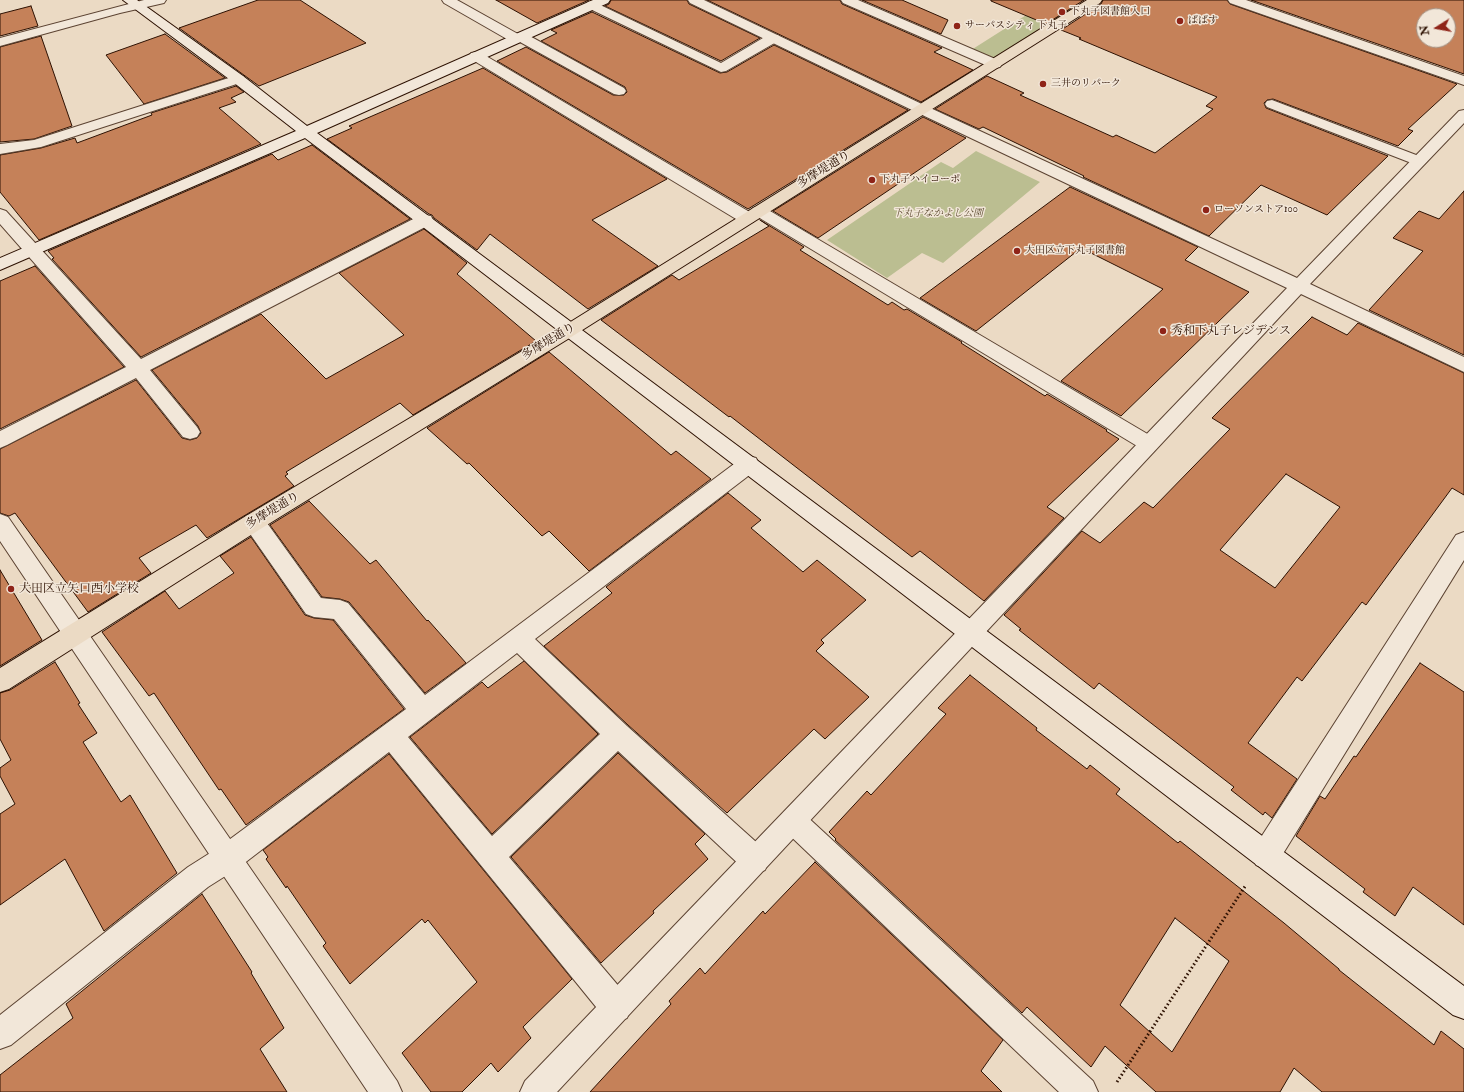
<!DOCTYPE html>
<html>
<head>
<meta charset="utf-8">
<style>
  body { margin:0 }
  #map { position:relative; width:1464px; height:1092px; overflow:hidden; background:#ebdac4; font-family:"IM FELL Double Pica",serif }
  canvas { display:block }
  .north { position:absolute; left:1416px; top:8px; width:40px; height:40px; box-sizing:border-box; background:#f2e7d9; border:1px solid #a39183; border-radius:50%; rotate:259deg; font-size:11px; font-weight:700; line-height:16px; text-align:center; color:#2d1102 }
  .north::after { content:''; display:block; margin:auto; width:14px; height:18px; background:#8f2418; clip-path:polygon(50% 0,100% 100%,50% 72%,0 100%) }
</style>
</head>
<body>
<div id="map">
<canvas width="1464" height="1092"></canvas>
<div class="north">N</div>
</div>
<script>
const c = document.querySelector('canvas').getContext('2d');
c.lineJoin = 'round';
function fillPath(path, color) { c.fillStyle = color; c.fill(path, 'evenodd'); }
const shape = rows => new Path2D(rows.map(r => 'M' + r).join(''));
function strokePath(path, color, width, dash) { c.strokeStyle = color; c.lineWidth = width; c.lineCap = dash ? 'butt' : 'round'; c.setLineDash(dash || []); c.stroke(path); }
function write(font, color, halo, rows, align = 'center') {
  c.font = font + ' "IM FELL Double Pica","Noto Serif JP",serif'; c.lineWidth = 3; c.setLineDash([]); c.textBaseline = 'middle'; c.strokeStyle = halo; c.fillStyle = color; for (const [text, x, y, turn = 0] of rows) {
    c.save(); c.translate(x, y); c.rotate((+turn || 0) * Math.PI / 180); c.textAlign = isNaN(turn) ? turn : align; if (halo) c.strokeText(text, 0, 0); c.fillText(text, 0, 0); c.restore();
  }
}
fillPath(shape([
  [1050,0,1062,0,1083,8,995,64,968,52],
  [976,151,1040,182,943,263,922,253,887,278,827,240,941,162,953,168]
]), '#bbbe91');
const building = shape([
  [258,0,300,0,366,43,259,86,179,28,258,0],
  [496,0,589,0,537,23,496,0],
  [611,0,687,0,689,4,760,38,721,61,605,6,609,4,611,0],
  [707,0,840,0,842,4,942,48,934,52,973,70,921,102,707,0],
  [862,0,902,0,948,20,941,34,862,0],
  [991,0,1084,0,1046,24,991,1,991,0],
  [1103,0,1227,0,1230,4,1457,84,1408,129,1413,131,1398,146,1273,99,1267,100,1264,103,1266,108,1388,156,1327,215,1261,185,1209,236,1083,177,1084,176,983,127,979,129,935,109,987,76,1024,93,1020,95,1113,137,1116,135,1155,153,1213,109,1206,106,1217,97,1079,39,1081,38,1061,30,1101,4,1103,0],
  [1251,0,1464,0,1464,74,1251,0],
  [1424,16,1448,16,1448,40,1424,40,1424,16],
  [31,6,38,26,0,36,0,14,31,6],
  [592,12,720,73,727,72,774,45,908,110,748,209,497,61,526,47,613,95,624,95,627,92,625,87,541,41,557,33,551,30,592,12],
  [165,34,225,78,144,104,106,55,165,34],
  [41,36,72,126,34,139,0,142,0,47,41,36],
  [483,68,667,179,592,220,658,266,588,309,490,234,477,250,434,218,432,215,429,214,327,139,352,128,349,126,483,68],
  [236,86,244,92,231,98,236,102,219,108,261,144,39,240,0,192,0,155,41,148,75,138,77,143,152,115,151,113,236,86],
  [923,117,966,138,818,238,773,211,923,117],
  [312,145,410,219,141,357,52,259,54,258,48,251,272,154,278,160,312,145],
  [1070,187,1198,247,1185,260,1249,292,1121,416,1061,381,1163,289,1081,248,976,331,920,298,1070,187],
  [1464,191,1464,355,1369,310,1423,251,1393,238,1419,211,1439,219,1464,191],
  [760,220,804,247,800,250,888,305,892,302,904,310,907,309,962,342,961,343,1045,396,1047,394,1107,430,1106,431,1119,439,1047,507,1064,518,984,601,920,551,912,557,730,416,729,417,601,320,672,275,679,280,769,226,760,220],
  [424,229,467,263,457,274,536,341,413,415,400,403,286,472,288,474,285,476,294,486,207,538,196,525,139,558,151,573,88,612,15,513,9,516,0,513,0,449,136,380,182,438,190,440,197,438,201,433,198,426,152,370,261,314,326,379,404,335,339,273,424,229],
  [35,266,124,367,0,429,0,281,35,266],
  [1312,317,1347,335,1358,323,1464,373,1464,495,1452,488,1366,605,1362,602,1302,681,1297,677,1248,743,1297,779,1272,818,1265,812,1263,815,1231,790,1234,787,1099,683,1094,689,1019,630,1021,629,1004,615,1082,531,1100,543,1144,502,1153,508,1230,429,1212,418,1312,317],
  [1286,474,1340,507,1275,588,1220,550,1286,474],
  [549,352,671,455,676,451,711,479,589,571,549,531,542,536,469,463,467,464,427,428,549,352],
  [728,493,761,520,751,528,803,572,817,560,866,600,821,640,824,643,816,651,869,697,825,739,814,729,727,813,628,725,544,646,612,593,606,587,728,493],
  [309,501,370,564,376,560,427,621,428,620,466,663,425,693,349,602,340,599,322,597,270,525,309,501],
  [251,537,305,615,314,618,333,620,404,709,246,825,221,789,219,790,154,693,149,696,102,632,165,591,179,609,234,573,220,556,251,537],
  [0,570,42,640,0,666,0,570],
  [524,661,598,734,492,834,410,737,482,682,488,688,524,661],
  [55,662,80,703,78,704,97,733,83,742,121,802,130,795,177,873,104,931,65,859,0,905,0,814,15,804,0,776,0,768,11,760,0,739,0,693,10,690,55,662],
  [1420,663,1464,692,1464,925,1413,887,1395,916,1363,892,1365,889,1296,836,1320,796,1325,799,1354,756,1356,757,1420,663],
  [970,675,1037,728,1036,730,1087,769,1090,765,1120,789,1116,794,1178,843,1180,841,1284,923,1339,969,1339,970,1434,1045,1441,1031,1464,1049,1464,1092,1322,1092,1294,1068,1280,1092,1156,1092,1105,1046,1091,1067,1027,1007,1022,1013,835,840,836,839,829,832,867,791,871,795,946,714,938,708,970,675],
  [1175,918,1229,961,1172,1052,1120,1005,1175,918],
  [618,753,705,834,695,844,708,859,653,911,654,913,601,963,511,857,618,753],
  [389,754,572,979,523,1027,531,1038,498,1072,491,1063,462,1092,431,1092,402,1053,477,982,428,920,425,923,422,919,350,984,323,946,326,943,287,886,286,888,266,859,268,857,263,850,389,754],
  [815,862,1003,1040,981,1071,1002,1092,590,1092,671,1004,669,1001,700,968,705,974,763,911,765,914,815,862],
  [202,894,252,972,251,973,284,1028,260,1049,287,1092,0,1092,0,1075,73,1018,66,1004,202,894]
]);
fillPath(building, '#c58159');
strokePath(building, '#2d1102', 1);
const lane = shape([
  [442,0,457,0,518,34,526,34,624,88,626,91,624,94,619,95,614,94,520,42,512,42,444,3,442,0],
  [841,0,858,0,1000,61,1002,64,1000,67,995,68,990,67,843,3,841,0],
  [592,1,721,63,768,35,778,35,780,38,778,41,726,71,721,72,588,8,586,5,588,2,592,1],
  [476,52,481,53,753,214,755,218,753,222,747,223,741,222,471,59,469,56,471,53,476,52],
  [238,75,243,76,245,79,243,82,41,147,0,154,0,144,34,140,238,75],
  [1272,100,1424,158,1427,161,1424,164,1419,166,1414,164,1267,107,1265,104,1267,101,1272,100],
  [759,206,765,208,1156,439,1159,444,1156,449,1149,452,1142,449,753,214,751,211,753,208,759,206],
  [0,209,6,211,141,359,419,216,425,215,431,216,433,220,431,224,150,370,197,427,200,432,197,437,190,439,183,437,136,378,7,445,0,448,0,431,126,367,0,224,0,209],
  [749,456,756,458,759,464,756,470,535,639,627,726,765,850,769,860,765,870,755,874,745,870,618,751,509,857,627,996,631,1007,627,1018,616,1022,605,1018,389,752,238,868,208,887,11,1045,0,1049,0,1015,188,867,218,848,406,709,334,619,314,617,306,614,246,528,243,522,246,516,254,513,262,516,321,598,340,600,348,603,425,695,742,458,749,456],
  [517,653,600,734,492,836,408,737,517,653],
  [1464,532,1464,560,1276,865,1266,869,1256,865,1252,855,1256,845,1456,535,1464,532],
  [793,808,802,812,1093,1081,1098,1092,1059,1092,784,830,780,821,784,812,793,808]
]);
const street = shape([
  [144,0,166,0,164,3,120,13,0,46,0,38,144,0],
  [688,0,704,0,926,106,1297,278,1459,111,1464,110,1464,123,1310,284,1464,357,1464,372,1301,294,557,1092,520,1092,525,1081,1287,288,916,112,690,3,688,0],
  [1228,0,1246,0,1464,76,1464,85,1230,3,1228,0],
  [0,514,8,517,397,1081,402,1092,368,1092,0,541,0,514]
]);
const secondary = shape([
  [123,0,137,0,243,76,307,126,593,0,610,0,608,3,317,133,1464,986,1464,1019,1453,1015,419,224,305,138,0,270,0,258,296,131,233,82,123,0]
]);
const primary = shape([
  [1087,0,1102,0,1100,3,576,334,262,528,9,689,0,692,0,668,246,516,564,326,1087,0]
]);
strokePath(lane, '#5c4332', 2);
strokePath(street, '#5c4332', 2);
strokePath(secondary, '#2d1102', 2);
strokePath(primary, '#2d1102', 2);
strokePath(shape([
  [1117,1082,1246,885]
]), '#2d1102', 3, [1.5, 2.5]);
fillPath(lane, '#f2e7d9');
fillPath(street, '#f2e7d9');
fillPath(secondary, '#f2e7d9');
fillPath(primary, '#ebdac4');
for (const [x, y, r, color] of [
  [1062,12,4,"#8f2418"],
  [1180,21,4,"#8f2418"],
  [957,26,4,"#8f2418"],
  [1043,84,4,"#8f2418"],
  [872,180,4,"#8f2418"],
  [1206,210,4,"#8f2418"],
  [1017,251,4,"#8f2418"],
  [1163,331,4,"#8f2418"],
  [11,589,4,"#8f2418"]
]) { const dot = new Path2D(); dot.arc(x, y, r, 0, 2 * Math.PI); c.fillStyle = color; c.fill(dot); strokePath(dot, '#f2e7d9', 1.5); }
write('10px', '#2d1102', '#f2e7d9', [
  ["下丸子図書館入口",1070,12],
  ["ぱぱす",1188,21],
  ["サーパスシティ 下丸子",965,26],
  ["三井のリパーク",1051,84],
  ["下丸子ハイコーポ",880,180],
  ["ローソンストア100",1214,210],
  ["大田区立下丸子図書館",1025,251]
], 'left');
write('italic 10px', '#5f4e34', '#f2e7d9', [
  ["下丸子なかよし公園",938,214]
]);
write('12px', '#2d1102', '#f2e7d9', [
  ["多摩堤通り",824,170,-32],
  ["多摩堤通り",549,342,-31],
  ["多摩堤通り",273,511,-31]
]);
write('12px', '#2d1102', '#f2e7d9', [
  ["秀和下丸子レジデンス",1171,331],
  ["大田区立矢口西小学校",19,589]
], 'left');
</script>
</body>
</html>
